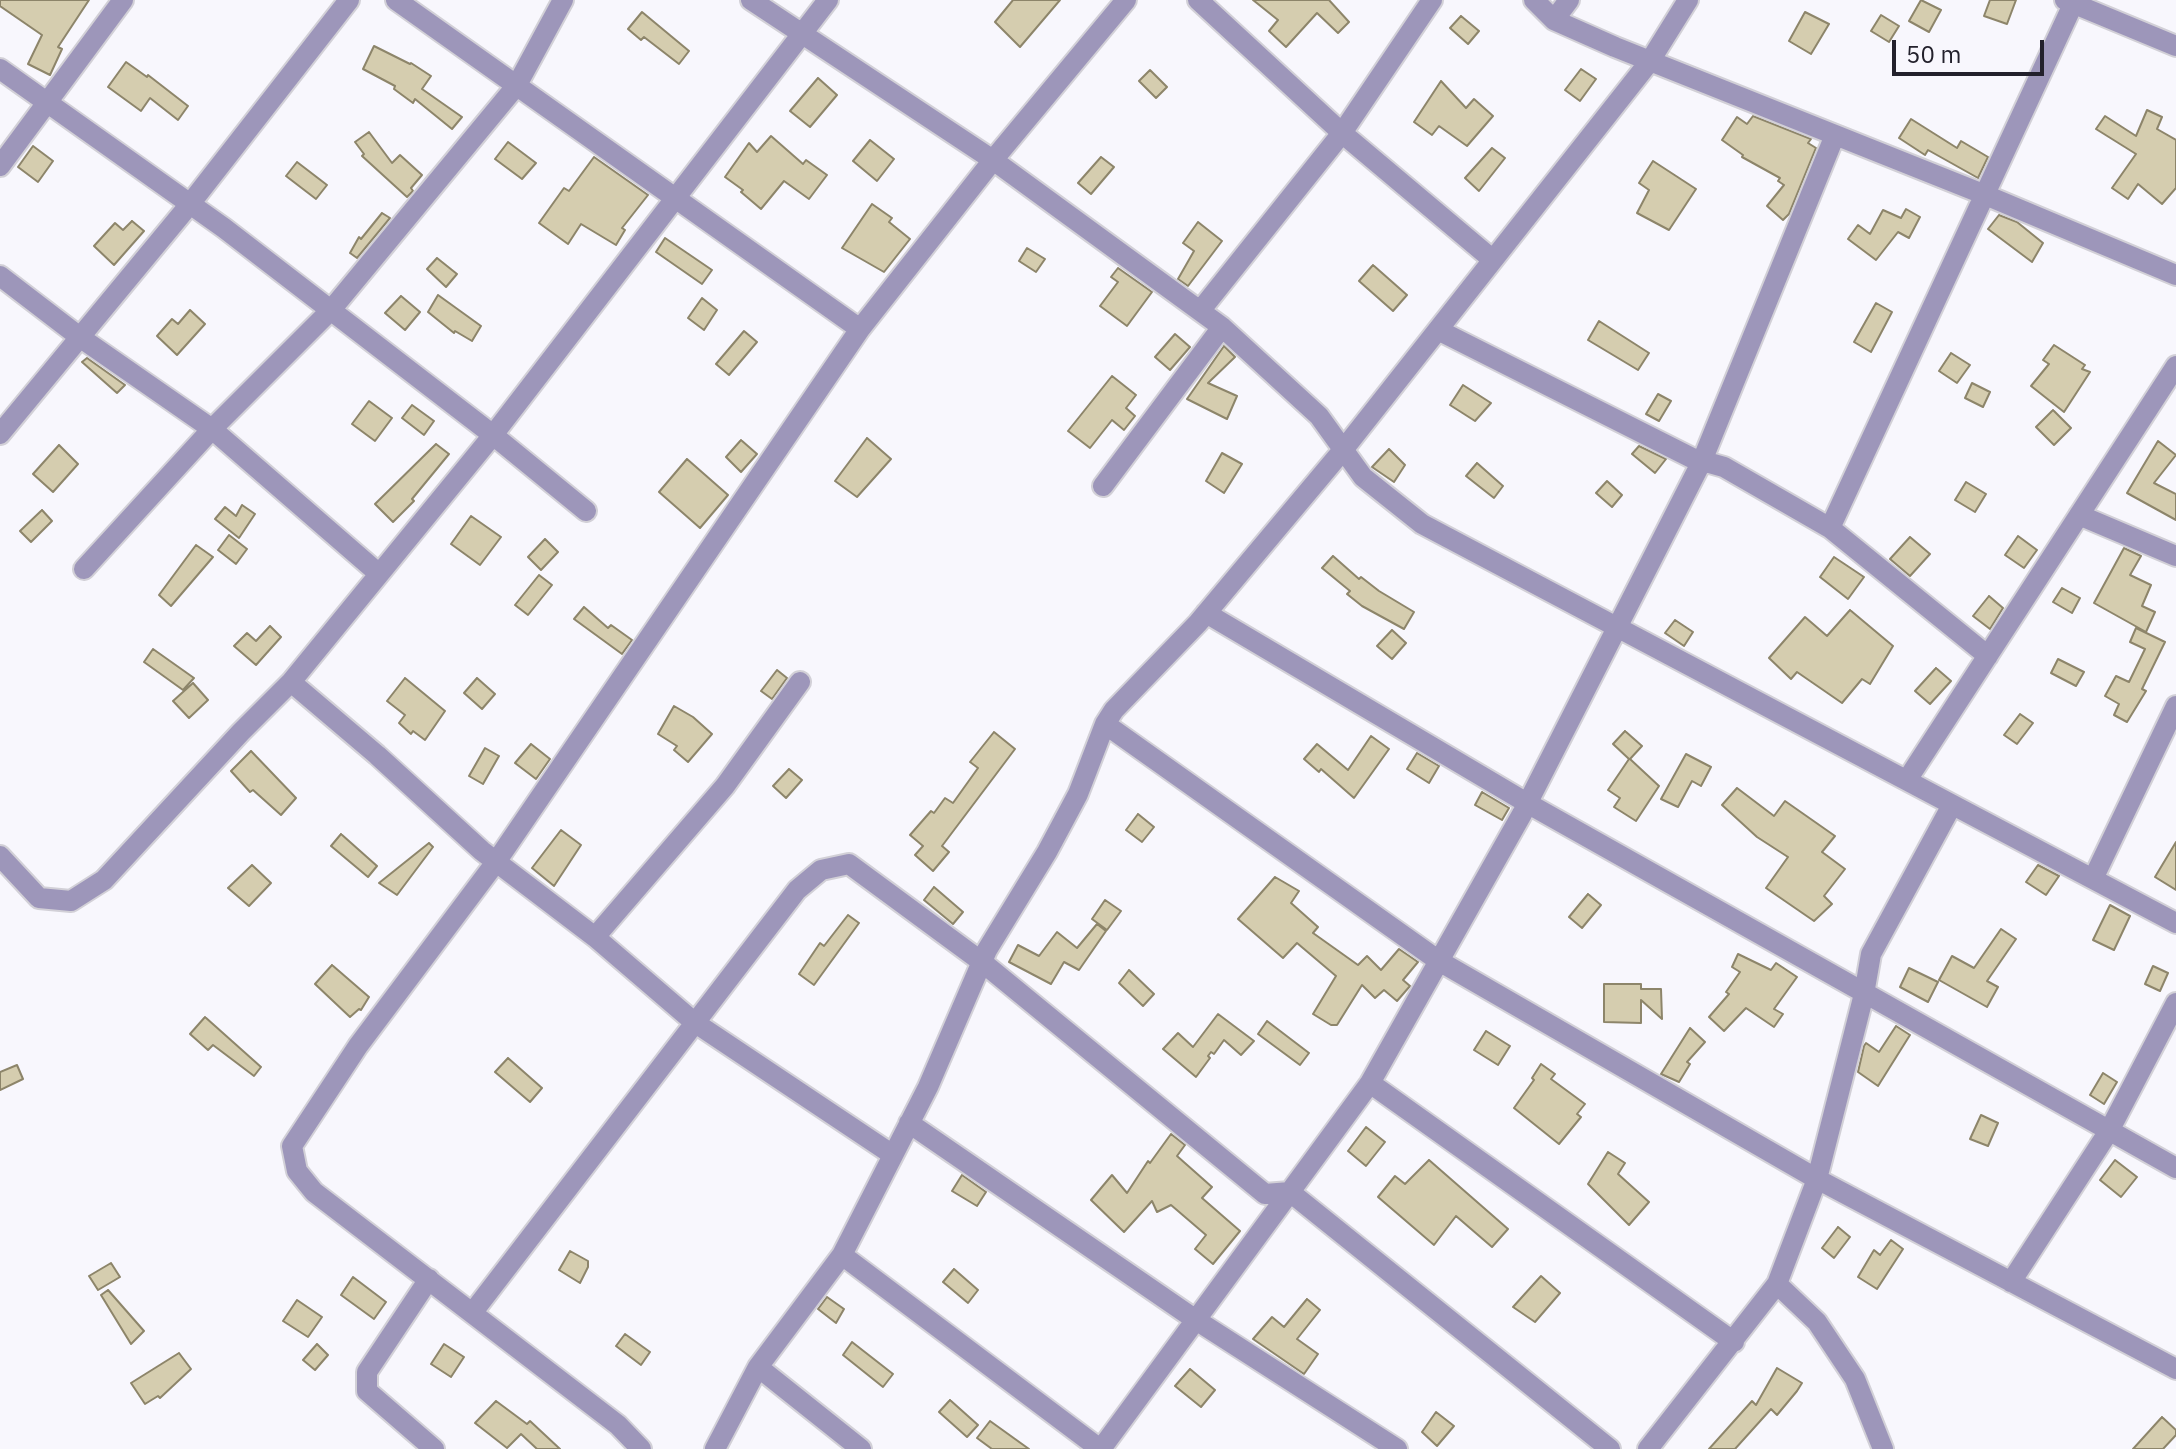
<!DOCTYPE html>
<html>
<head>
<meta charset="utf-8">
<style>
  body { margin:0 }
  #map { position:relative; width:2176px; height:1449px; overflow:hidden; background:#f8f7fd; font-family:"IBM Plex Sans",sans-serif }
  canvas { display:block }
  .scale { position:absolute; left:1892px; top:40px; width:152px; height:36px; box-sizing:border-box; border:4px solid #23212c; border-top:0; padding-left:10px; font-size:24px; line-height:28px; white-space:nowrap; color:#23212c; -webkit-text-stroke:6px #f8f7fd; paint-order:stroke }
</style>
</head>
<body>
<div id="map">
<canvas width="2176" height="1449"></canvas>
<div class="scale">50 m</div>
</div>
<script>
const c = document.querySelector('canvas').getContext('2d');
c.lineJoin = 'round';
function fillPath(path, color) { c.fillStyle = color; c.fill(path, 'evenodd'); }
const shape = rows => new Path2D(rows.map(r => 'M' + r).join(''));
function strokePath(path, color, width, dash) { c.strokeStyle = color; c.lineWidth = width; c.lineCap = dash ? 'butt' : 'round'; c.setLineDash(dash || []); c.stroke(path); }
const building = shape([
  [0,0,89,0,58,47,62,49,50,75,28,64,42,35,0,6,0,0],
  [1013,0,1060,0,1020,47,995,22,1013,0],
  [1253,0,1329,0,1349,22,1338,33,1317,13,1286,47,1269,31,1278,20,1253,0],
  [1921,0,1941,10,1929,32,1909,21,1921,0],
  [1990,0,2016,0,2007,24,1984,16,1990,0],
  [642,12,689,51,679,64,644,37,641,40,628,29,642,12],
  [1805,12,1829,24,1811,54,1789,41,1805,12],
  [1881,15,1899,26,1889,42,1871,31,1881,15],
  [1461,16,1479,31,1468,44,1450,28,1461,16],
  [374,46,410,64,411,63,431,76,422,89,462,117,452,129,415,99,413,103,394,89,395,86,363,69,374,46],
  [126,62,147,77,148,75,188,106,178,120,150,98,141,111,108,87,126,62],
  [1581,69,1596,79,1580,101,1565,90,1581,69],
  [1150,70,1167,87,1156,98,1139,81,1150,70],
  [818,78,837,95,810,127,790,111,818,78],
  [1441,81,1466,108,1474,99,1493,116,1467,146,1439,126,1432,135,1414,122,1441,81],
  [2147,110,2162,117,2157,129,2176,140,2176,188,2162,204,2138,184,2128,199,2112,188,2136,154,2096,129,2105,116,2136,136,2147,110],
  [1753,116,1811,139,1808,143,1816,148,1789,214,1783,220,1767,206,1784,185,1778,181,1780,178,1742,157,1743,155,1722,140,1737,117,1747,124,1753,116],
  [1911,119,1957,148,1961,141,1988,157,1978,178,1928,150,1925,155,1899,138,1911,119],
  [369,132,392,163,400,155,422,175,411,188,413,191,407,197,362,156,364,154,355,142,369,132],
  [771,136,803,164,806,160,827,175,809,199,784,181,761,209,741,192,743,190,725,177,749,143,757,152,771,136],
  [870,140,894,159,877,181,853,161,870,140],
  [508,142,536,163,522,179,495,159,508,142],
  [33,146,53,161,38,182,18,167,33,146],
  [1492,148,1505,158,1479,191,1465,178,1492,148],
  [594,157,648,195,622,228,625,230,616,245,581,224,568,244,539,223,564,188,569,191,594,157],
  [1101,157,1114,167,1091,194,1078,183,1101,157],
  [1653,161,1696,189,1669,230,1637,213,1649,190,1639,183,1653,161],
  [297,162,327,185,316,199,286,176,297,162],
  [872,204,892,218,889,222,910,239,884,272,842,248,872,204],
  [1906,209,1920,217,1909,238,1898,232,1876,260,1848,239,1858,225,1870,234,1883,210,1901,218,1906,209],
  [382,213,390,218,357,258,350,253,359,237,361,239,382,213],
  [1999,215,2017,222,2043,243,2032,262,1988,229,1999,215],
  [132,221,144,231,114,265,94,246,115,223,123,230,132,221],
  [1198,222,1222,241,1188,286,1178,279,1194,251,1183,243,1198,222],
  [665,238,712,270,702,284,656,252,665,238],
  [1027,248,1045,259,1036,272,1019,261,1027,248],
  [437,258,457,274,446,287,427,269,437,258],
  [1373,265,1407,295,1393,311,1359,281,1373,265],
  [1118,268,1152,292,1127,326,1100,306,1118,282,1111,277,1118,268],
  [438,295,481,326,472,341,455,331,454,333,428,312,438,295],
  [401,296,420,312,405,330,385,313,401,296],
  [702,298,717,310,704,330,688,318,702,298],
  [1876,303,1892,312,1871,352,1854,342,1876,303],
  [190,310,205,324,177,355,157,336,172,319,178,324,190,310],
  [1599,321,1649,353,1638,370,1588,340,1599,321],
  [744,331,757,342,729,375,716,364,744,331],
  [1175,334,1190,347,1170,370,1155,357,1175,334],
  [2054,345,2085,365,2082,369,2090,372,2064,412,2031,386,2049,364,2043,360,2054,345],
  [1224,346,1235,357,1208,383,1237,396,1227,419,1187,399,1224,346],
  [1951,353,1970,365,1957,383,1939,371,1951,353],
  [87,358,125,385,117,393,82,362,87,358],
  [1112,376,1136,395,1126,408,1135,416,1124,430,1112,420,1090,448,1068,431,1112,376],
  [1972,383,1990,392,1983,407,1965,398,1972,383],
  [1463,385,1491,403,1475,421,1450,405,1463,385],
  [1658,394,1671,401,1659,421,1646,414,1658,394],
  [369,401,392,418,375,441,352,424,369,401],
  [412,405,434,421,424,435,402,418,412,405],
  [2053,410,2071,428,2054,445,2036,427,2053,410],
  [867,438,891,459,857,497,835,481,867,438],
  [741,440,757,454,741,472,726,457,741,440],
  [2158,441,2176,455,2154,483,2176,494,2176,520,2127,493,2158,441],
  [436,444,449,454,412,499,414,501,393,522,375,504,436,444],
  [59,445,78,464,53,492,33,474,59,445],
  [1639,446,1666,459,1655,473,1632,454,1639,446],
  [1389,449,1405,465,1394,482,1372,467,1389,449],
  [1222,453,1242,464,1224,493,1206,481,1222,453],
  [687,459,728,495,700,528,659,492,687,459],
  [1477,463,1503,486,1494,498,1466,476,1477,463],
  [1607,481,1622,495,1612,507,1596,493,1607,481],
  [1966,482,1986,494,1975,512,1955,500,1966,482],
  [242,505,255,514,239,538,215,519,225,507,236,516,242,505],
  [42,510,52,521,31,542,20,531,42,510],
  [471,516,501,537,480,565,451,544,471,516],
  [229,535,247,549,236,564,218,550,229,535],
  [2018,536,2037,550,2024,568,2005,555,2018,536],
  [1910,537,1930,554,1910,576,1890,559,1910,537],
  [545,539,558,552,541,570,528,557,545,539],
  [196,545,213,557,171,606,159,595,196,545],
  [2124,548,2141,556,2130,575,2151,585,2142,606,2155,612,2146,632,2094,603,2124,548],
  [1333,556,1359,579,1361,577,1379,591,1414,612,1404,629,1362,606,1347,594,1350,591,1322,568,1333,556],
  [1834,557,1864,577,1848,599,1820,577,1834,557],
  [539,575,552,585,528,615,515,605,539,575],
  [2062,588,2080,598,2072,613,2053,602,2062,588],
  [1989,596,2003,608,1990,629,1973,616,1989,596],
  [584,607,608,628,611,625,632,640,622,654,574,619,584,607],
  [1850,610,1893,646,1870,684,1862,679,1842,703,1797,672,1791,679,1769,658,1805,617,1827,636,1850,610],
  [1675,620,1693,632,1684,646,1665,633,1675,620],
  [270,626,281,637,256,665,234,646,247,633,256,641,270,626],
  [2136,628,2165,642,2142,689,2146,691,2127,722,2114,715,2119,704,2105,696,2116,676,2129,682,2145,649,2130,642,2136,628],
  [1392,630,1406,643,1392,659,1377,646,1392,630],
  [153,649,194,678,183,690,144,662,153,649],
  [2058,659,2084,672,2076,686,2051,673,2058,659],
  [1936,668,1951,681,1930,704,1915,691,1936,668],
  [777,670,787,678,772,699,761,691,777,670],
  [405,678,445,711,425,740,413,731,411,734,399,723,405,715,387,701,405,678],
  [477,678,495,694,482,709,464,693,477,678],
  [193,683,208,700,189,718,173,701,193,683],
  [674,706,693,717,712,734,688,762,674,750,677,746,658,734,674,706],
  [2020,714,2033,723,2017,744,2004,735,2020,714],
  [1625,731,1642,746,1630,759,1659,786,1636,821,1614,807,1620,798,1608,790,1629,759,1613,744,1625,731],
  [994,732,1015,749,942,846,949,852,933,871,915,855,923,846,910,835,931,811,934,813,945,798,953,803,978,768,970,762,994,732],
  [1371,736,1389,749,1354,798,1321,769,1319,772,1304,759,1317,744,1348,770,1371,736],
  [531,744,550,759,536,779,515,763,531,744],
  [485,748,499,756,483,784,469,776,485,748],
  [251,751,296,798,281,815,253,790,250,792,231,771,251,751],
  [1417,753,1439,766,1429,783,1407,769,1417,753],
  [1686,754,1711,767,1701,786,1692,781,1678,807,1661,799,1686,754],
  [789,769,802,780,786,798,773,786,789,769],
  [1737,788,1774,816,1785,801,1835,836,1822,852,1845,869,1824,896,1832,904,1814,921,1766,888,1788,857,1757,837,1722,805,1737,788],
  [1482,792,1509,808,1502,820,1475,805,1482,792],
  [1138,814,1154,827,1142,842,1126,830,1138,814],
  [561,830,581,845,554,886,532,868,561,830],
  [341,834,377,866,368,877,331,846,341,834],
  [2176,842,2176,890,2155,877,2176,842],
  [429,843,433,847,397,895,379,883,429,843],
  [252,865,271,883,249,906,228,888,252,865],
  [2038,865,2059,876,2046,895,2026,882,2038,865],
  [1275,877,1299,891,1291,903,1318,927,1313,933,1358,965,1367,956,1381,970,1399,949,1418,962,1403,980,1410,986,1397,1001,1384,990,1375,998,1362,985,1337,1025,1331,1025,1313,1014,1336,976,1297,943,1283,958,1238,919,1275,877],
  [934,887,963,912,953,924,924,900,934,887],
  [1588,894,1601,905,1582,928,1569,917,1588,894],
  [1105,900,1121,911,1107,930,1092,919,1105,900],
  [2110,905,2130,916,2114,950,2093,940,2110,905],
  [848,915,859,923,814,985,799,974,820,943,824,946,848,915],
  [1097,924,1106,931,1079,970,1064,962,1051,984,1009,962,1018,945,1039,956,1057,932,1077,948,1097,924],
  [2001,929,2016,939,1987,981,1998,987,1987,1007,1939,980,1952,956,1974,968,2001,929],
  [1738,954,1771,970,1776,963,1797,977,1774,1009,1783,1014,1774,1027,1746,1008,1724,1031,1709,1017,1729,994,1726,992,1740,972,1732,967,1738,954],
  [332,965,369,997,361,1010,359,1009,350,1017,315,984,332,965],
  [2153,966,2168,973,2160,991,2145,984,2153,966],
  [1909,968,1938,982,1928,1002,1900,987,1909,968],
  [1129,970,1154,994,1143,1006,1119,983,1129,970],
  [1604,984,1641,984,1641,989,1661,989,1662,1019,1641,1000,1641,1023,1604,1022,1604,984],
  [1218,1014,1254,1041,1241,1055,1224,1040,1214,1054,1211,1052,1208,1056,1210,1058,1196,1077,1163,1049,1178,1033,1193,1047,1218,1014],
  [205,1017,261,1067,254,1076,213,1045,208,1050,190,1034,205,1017],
  [1267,1021,1309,1053,1300,1065,1258,1034,1267,1021],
  [1896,1026,1910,1035,1878,1086,1858,1072,1864,1046,1866,1043,1879,1052,1896,1026],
  [1690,1028,1705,1042,1687,1062,1690,1064,1679,1082,1661,1074,1690,1028],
  [1486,1031,1510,1046,1498,1065,1474,1050,1486,1031],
  [508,1058,542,1088,530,1102,495,1072,508,1058],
  [1541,1064,1555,1074,1551,1079,1585,1104,1577,1114,1581,1117,1559,1144,1514,1108,1534,1080,1532,1078,1541,1064],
  [17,1065,23,1079,0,1090,0,1072,17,1065],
  [2103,1073,2117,1082,2104,1104,2090,1095,2103,1073],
  [1981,1115,1998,1123,1988,1146,1970,1139,1981,1115],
  [1366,1127,1385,1142,1366,1166,1348,1151,1366,1127],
  [1171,1134,1185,1145,1177,1156,1212,1187,1202,1198,1240,1231,1213,1264,1195,1249,1206,1235,1171,1205,1157,1212,1152,1201,1124,1232,1091,1200,1112,1175,1127,1193,1148,1161,1150,1163,1171,1134],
  [1608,1152,1625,1163,1618,1174,1649,1202,1629,1225,1588,1184,1608,1152],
  [1429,1160,1508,1229,1492,1247,1456,1216,1434,1245,1378,1197,1395,1176,1405,1184,1429,1160],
  [2115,1160,2137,1177,2121,1197,2100,1180,2115,1160],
  [962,1175,986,1192,977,1206,952,1191,962,1175],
  [1838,1227,1850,1237,1834,1258,1822,1248,1838,1227],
  [1891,1240,1903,1249,1877,1289,1858,1277,1874,1250,1880,1255,1891,1240],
  [570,1251,588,1261,588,1267,580,1283,559,1270,570,1251],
  [111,1263,120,1277,98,1290,89,1276,111,1263],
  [954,1269,978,1290,968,1303,943,1282,954,1269],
  [1541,1276,1560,1293,1535,1322,1513,1307,1541,1276],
  [353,1277,386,1302,374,1319,341,1295,353,1277],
  [108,1290,144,1331,131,1344,101,1295,108,1290],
  [827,1297,844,1309,836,1323,818,1309,827,1297],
  [1307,1299,1320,1310,1297,1339,1318,1354,1304,1374,1253,1339,1272,1317,1284,1327,1307,1299],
  [297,1300,322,1317,308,1337,283,1321,297,1300],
  [625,1334,650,1352,641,1365,616,1346,625,1334],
  [852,1342,893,1374,883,1387,843,1355,852,1342],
  [317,1344,328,1355,315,1370,303,1360,317,1344],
  [444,1344,464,1357,451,1377,431,1364,444,1344],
  [179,1353,191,1369,160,1398,158,1396,145,1404,131,1383,179,1353],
  [1777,1368,1802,1383,1797,1391,1777,1415,1771,1409,1735,1449,1709,1449,1752,1401,1756,1405,1777,1368],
  [1190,1369,1215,1390,1201,1407,1175,1386,1190,1369],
  [950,1400,978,1425,967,1437,939,1412,950,1400],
  [496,1401,527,1424,530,1421,560,1449,537,1449,521,1434,507,1448,475,1423,496,1401],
  [1436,1412,1454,1426,1437,1446,1422,1432,1436,1412],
  [2162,1417,2176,1430,2176,1435,2163,1449,2133,1449,2162,1417],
  [990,1421,1029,1449,992,1449,977,1438,990,1421]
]);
fillPath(building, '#d5cdaf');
strokePath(building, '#8d856a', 2);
const minor = shape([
  [396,0,860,329],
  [751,0,993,160,1222,327,1319,416,1363,477,1422,524,2176,923],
  [1198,0,1342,133,1493,260],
  [1534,0,1554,20,1615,47,1983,194,2176,275],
  [2065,0,2176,46],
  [1554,20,1569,0],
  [0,69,224,228,493,435,586,511],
  [0,166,123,0],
  [0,276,81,338,212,429,378,573],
  [1200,311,1342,133,1432,0],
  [1438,330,1692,458,1724,467,1830,528,1988,656],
  [0,434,190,204,349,0],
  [1103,486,1222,327],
  [2079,515,2176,556],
  [1830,528,2075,0],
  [84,569,212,429,331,310,517,85,563,0],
  [1206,613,1527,803,2176,1168],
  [291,682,377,755,482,851,595,937,694,1022,893,1155],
  [1105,724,1439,961,1817,1179,2176,1369],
  [1907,780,2176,366],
  [0,856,39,898,71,901,104,880,241,732,291,682,493,435,828,0],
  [2093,879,2176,706],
  [595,937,725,786,800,682],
  [1370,1083,1734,1342],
  [909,1123,1196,1320,1397,1449],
  [842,1255,1100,1449],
  [429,1279,367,1372,367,1391,434,1449],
  [2011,1282,2109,1131,2176,1003],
  [1777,1284,1817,1322,1855,1379,1883,1449],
  [473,1312,797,890,821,870,849,864,982,962,1265,1194,1290,1192,1610,1449],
  [758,1367,861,1449],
  [641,1449,618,1425,314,1192,297,1171,292,1146,358,1046,496,862,860,329,993,160,1126,0],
  [715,1449,758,1367,842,1255,928,1087,987,950,1047,852,1078,794,1105,724,1114,710,1198,623,1343,450,1650,61,1688,0],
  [1101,1449,1370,1083,1522,814,1702,461,1835,135],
  [1648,1449,1777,1284,1817,1179,1864,994,1871,954,1952,805]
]);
strokePath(minor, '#d2d0d7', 24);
strokePath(minor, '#9d96ba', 20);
</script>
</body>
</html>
